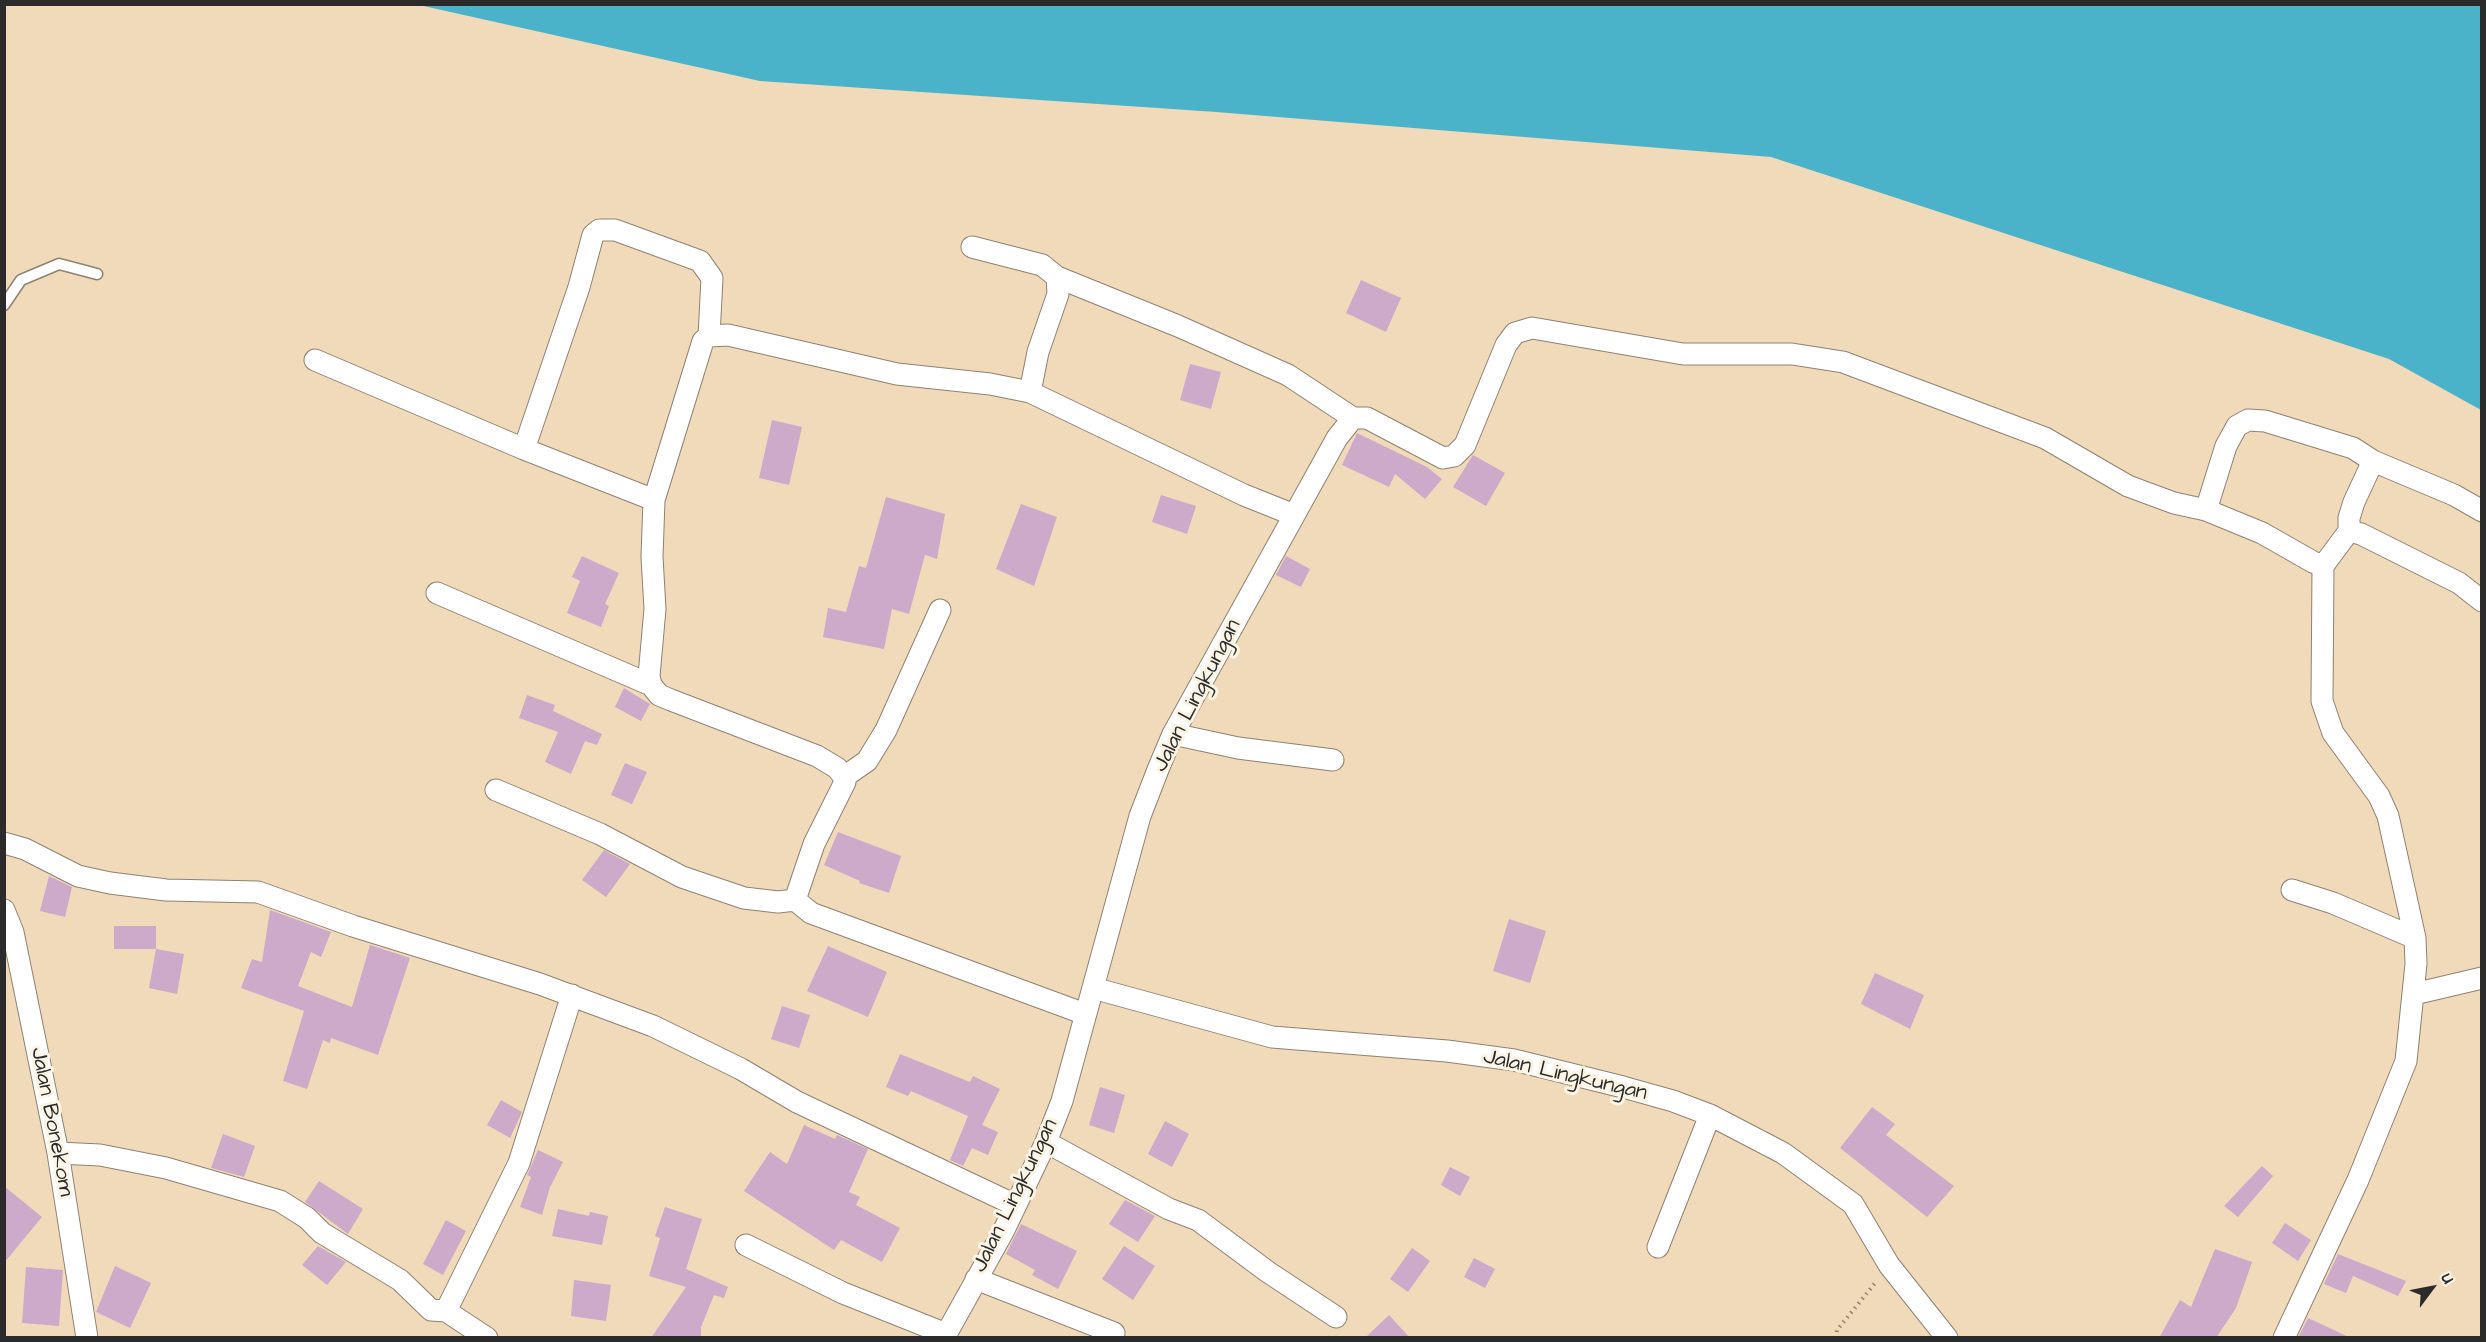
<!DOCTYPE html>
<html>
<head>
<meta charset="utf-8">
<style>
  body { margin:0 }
  #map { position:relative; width:2486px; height:1342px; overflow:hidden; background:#f1daba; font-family:"Architects Daughter",sans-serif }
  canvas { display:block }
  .frame { position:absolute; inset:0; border:6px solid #2b2b2b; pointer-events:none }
  .north { position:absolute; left:2402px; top:1258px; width:60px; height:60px; -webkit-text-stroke:4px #fcf5e5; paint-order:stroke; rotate:58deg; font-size:16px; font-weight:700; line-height:24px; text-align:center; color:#2b2b2b }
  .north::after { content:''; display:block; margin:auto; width:21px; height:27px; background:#2b2b2b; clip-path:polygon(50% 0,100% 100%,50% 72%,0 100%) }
</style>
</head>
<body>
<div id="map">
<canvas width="2486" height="1342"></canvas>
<div class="frame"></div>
<div class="north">U</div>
</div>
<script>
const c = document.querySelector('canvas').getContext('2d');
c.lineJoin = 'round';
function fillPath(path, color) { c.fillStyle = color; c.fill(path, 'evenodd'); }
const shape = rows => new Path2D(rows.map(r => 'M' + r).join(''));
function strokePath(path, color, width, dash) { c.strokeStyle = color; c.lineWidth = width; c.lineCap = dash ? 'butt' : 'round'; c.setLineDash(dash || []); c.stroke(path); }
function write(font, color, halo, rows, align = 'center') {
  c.font = font + ' "Architects Daughter",sans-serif'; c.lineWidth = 6; c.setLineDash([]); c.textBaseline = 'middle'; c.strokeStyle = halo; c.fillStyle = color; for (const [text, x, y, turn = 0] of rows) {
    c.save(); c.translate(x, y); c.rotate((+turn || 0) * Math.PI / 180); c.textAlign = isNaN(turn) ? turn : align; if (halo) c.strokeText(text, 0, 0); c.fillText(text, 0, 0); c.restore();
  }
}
fillPath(shape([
  [419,5,2481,5,2481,410,2389,359,1771,157,1216,112,760,81]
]), '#4bb3c9');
fillPath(shape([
  [1361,280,1401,298,1386,332,1346,313],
  [1190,364,1221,372,1211,409,1180,400],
  [772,420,802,427,789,485,759,478],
  [1357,433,1427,467,1442,479,1425,499,1395,474,1389,487,1342,465],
  [1473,455,1505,473,1486,506,1453,487],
  [1161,495,1196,506,1187,534,1152,522],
  [886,497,945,514,937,559,925,555,909,614,892,609,884,649,823,637,828,608,846,612,859,566,866,568],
  [1021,504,1057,517,1034,586,996,569],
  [582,556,619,573,605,604,609,606,601,627,567,613,580,581,572,577],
  [1286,556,1310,569,1301,587,1276,575],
  [624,688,650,704,641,721,615,707],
  [527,695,555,705,553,711,602,734,597,745,585,741,571,774,545,762,558,732,519,718],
  [625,763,647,772,632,804,611,795],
  [838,832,901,856,889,893,859,883,860,881,824,865],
  [604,850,630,864,606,897,582,880],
  [49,876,72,887,65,917,40,911],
  [270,910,331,932,321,957,311,952,298,986,352,1007,370,945,410,958,378,1055,331,1038,330,1043,323,1040,307,1089,283,1081,304,1011,241,988,252,959,262,962],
  [1509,919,1546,931,1530,983,1493,971],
  [114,926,156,926,156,949,114,949],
  [828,946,887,972,868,1017,807,991],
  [156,949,184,954,177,994,149,988],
  [1875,973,1924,995,1910,1029,1861,1004],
  [782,1006,810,1015,799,1048,771,1039],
  [900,1054,970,1082,973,1076,1000,1089,982,1125,998,1132,988,1155,972,1148,963,1166,950,1160,968,1116,911,1091,908,1096,886,1087],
  [1100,1087,1125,1095,1114,1133,1089,1125],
  [501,1100,522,1112,510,1138,487,1125],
  [1872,1107,1895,1124,1886,1135,1954,1186,1927,1217,1840,1148],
  [1165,1121,1189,1134,1172,1167,1148,1154],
  [804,1125,835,1139,837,1135,868,1149,849,1192,860,1197,856,1205,900,1228,882,1262,841,1240,834,1250,744,1191,770,1152,787,1164],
  [223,1134,255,1146,244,1177,211,1168],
  [538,1150,563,1162,550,1187,542,1215,520,1207,531,1177,527,1175],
  [2262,1166,2273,1176,2238,1217,2224,1206],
  [1450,1167,1470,1177,1460,1196,1441,1185],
  [319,1181,363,1209,348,1234,305,1202],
  [4,1186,42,1217,4,1263],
  [1125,1200,1155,1216,1138,1242,1109,1224],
  [665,1207,702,1219,686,1269,728,1287,724,1298,714,1295,701,1327,701,1338,651,1338,686,1287,649,1276,660,1238,655,1236],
  [558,1209,589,1216,590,1212,608,1216,602,1245,552,1236],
  [446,1220,466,1231,443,1275,423,1264],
  [2285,1223,2311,1240,2298,1261,2272,1243],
  [1021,1224,1077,1251,1058,1289,1032,1275,1035,1270,1006,1254],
  [318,1246,346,1262,327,1285,302,1265],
  [1124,1246,1155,1266,1133,1300,1102,1279],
  [1412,1248,1430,1261,1408,1292,1390,1279],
  [2215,1249,2252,1262,2236,1308,2216,1338,2159,1338,2180,1300,2191,1307],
  [2338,1254,2406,1281,2398,1296,2353,1276,2346,1293,2324,1284],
  [1474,1258,1495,1269,1485,1288,1464,1277],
  [115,1266,151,1283,130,1328,96,1312],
  [26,1267,63,1270,59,1326,22,1323],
  [574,1280,611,1285,606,1321,571,1316],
  [1389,1315,1410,1338,1365,1338],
  [2308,1318,2351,1338,2298,1338]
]), '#cda9ca');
const lane = shape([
  [4,305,21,280,59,264,97,274]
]);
const street = shape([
  [972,247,1042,265,1057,277,1058,294,1038,352,1030,392,1244,495,1294,515],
  [1057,277,1178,326,1288,375,1353,418,1367,418,1443,458,1454,456,1465,445,1506,345,1515,333,1532,328,1683,354,1792,354,1843,362,2045,438,2128,486,2174,503,2206,510,2262,533,2313,562,2323,566,2349,531,2361,534,2459,583,2482,601],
  [315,360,524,449,654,500],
  [524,449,579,287,593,235,599,230,615,230,700,261,712,278,709,336],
  [2373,461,2454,495,2482,511],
  [2206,510,2226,446,2237,426,2248,420,2265,421,2353,448,2373,461,2354,502,2349,518,2349,531],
  [437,593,651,685],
  [1173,734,1238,748,1333,760],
  [844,777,837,768,817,756,671,700,659,695,651,685,649,676,655,609,652,557,654,500,703,341,709,336,728,335,897,374,990,384,1030,392],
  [496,790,600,834,682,877,744,898,778,902,795,900],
  [4,843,25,849,78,876,110,883,166,890,258,892,353,926,540,984,653,1026,741,1069,797,1102,1015,1205],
  [2292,890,2333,903,2415,938],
  [795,900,814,844,845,782,844,777,867,761,886,730,940,610],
  [795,900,811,913,1085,1014],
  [4,910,13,932,58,1153,87,1338],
  [1093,988,1272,1037,1447,1051,1514,1060,1623,1087,1673,1101,1710,1115,1783,1153,1853,1204,1889,1265,1947,1338],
  [2414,994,2482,978],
  [1046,1142,1169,1209,1198,1220,1268,1272,1336,1317],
  [58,1153,100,1155,166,1168,280,1201,307,1218,322,1233,400,1280,431,1310,446,1311,519,1163,572,995],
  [746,1245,843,1293,946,1334],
  [1658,1247,1710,1115],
  [976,1279,1114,1333],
  [446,1311,487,1338],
  [944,1338,1003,1232,1046,1142,1062,1101,1140,816,1159,767,1173,734,1337,438,1353,418],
  [2284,1338,2358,1180,2406,1061,2416,964,2415,938,2388,816,2379,796,2333,733,2322,701,2323,566]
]);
strokePath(lane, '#8e8272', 13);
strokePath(street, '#8e8272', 23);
strokePath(shape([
  [1836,1338,1837,1330,1876,1282]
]), '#8e8272', 4, [1.5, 4.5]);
strokePath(lane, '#fff', 10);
strokePath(street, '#fff', 21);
write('22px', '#2b2b2b', '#fcf5e5', [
  ["Jalan Lingkungan",1198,696,-63],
  ["Jalan Lingkungan",1565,1076,13],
  ["Jalan Bonekom",51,1122,79],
  ["Jalan Lingkungan",1016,1196,-64]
]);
</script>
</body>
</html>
